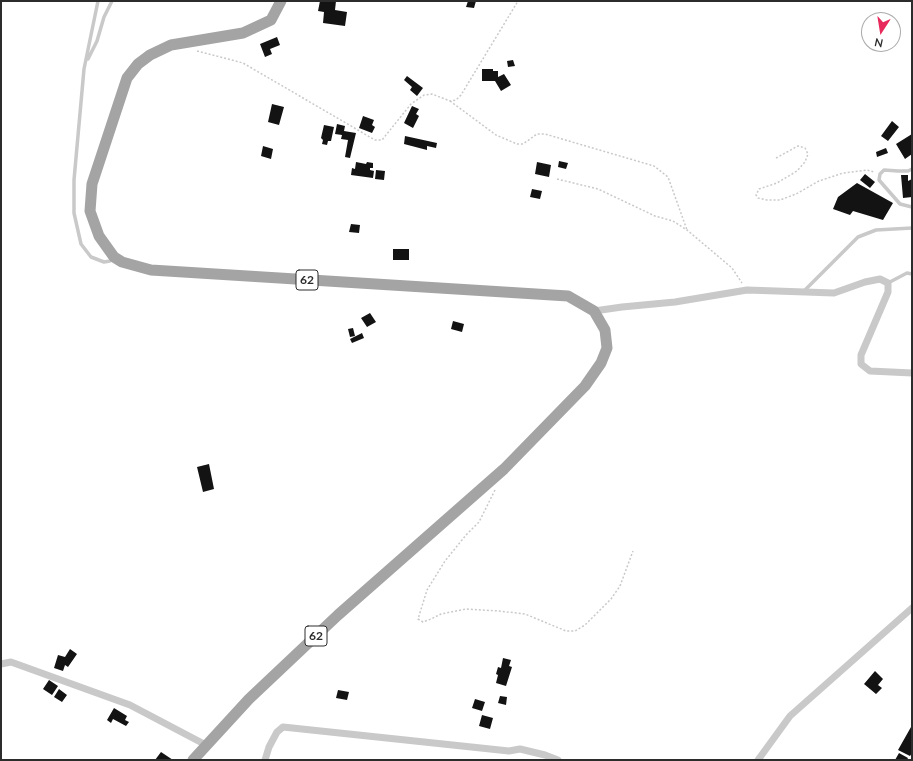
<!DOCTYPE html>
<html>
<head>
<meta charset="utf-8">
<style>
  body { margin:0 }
  #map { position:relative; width:913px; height:761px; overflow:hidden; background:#fff; font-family:Lato,sans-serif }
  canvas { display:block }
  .frame { position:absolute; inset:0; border:2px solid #2c2c2c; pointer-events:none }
  .north { position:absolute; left:861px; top:12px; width:40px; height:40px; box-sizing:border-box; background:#fff; border:1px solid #ababab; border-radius:50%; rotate:192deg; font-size:11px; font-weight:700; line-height:16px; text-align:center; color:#2c2c2c }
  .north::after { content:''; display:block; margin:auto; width:14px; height:18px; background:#e8295b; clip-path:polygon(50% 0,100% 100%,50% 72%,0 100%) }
</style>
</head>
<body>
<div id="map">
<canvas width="913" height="761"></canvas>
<div class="frame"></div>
<div class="north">N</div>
</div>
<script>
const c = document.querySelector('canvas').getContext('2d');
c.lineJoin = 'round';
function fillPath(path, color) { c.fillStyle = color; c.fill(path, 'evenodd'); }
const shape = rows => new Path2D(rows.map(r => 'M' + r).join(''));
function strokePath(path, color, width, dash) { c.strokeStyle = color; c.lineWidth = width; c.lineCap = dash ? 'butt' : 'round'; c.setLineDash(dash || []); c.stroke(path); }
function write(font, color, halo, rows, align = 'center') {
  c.font = font + ' Lato,sans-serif'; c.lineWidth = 4; c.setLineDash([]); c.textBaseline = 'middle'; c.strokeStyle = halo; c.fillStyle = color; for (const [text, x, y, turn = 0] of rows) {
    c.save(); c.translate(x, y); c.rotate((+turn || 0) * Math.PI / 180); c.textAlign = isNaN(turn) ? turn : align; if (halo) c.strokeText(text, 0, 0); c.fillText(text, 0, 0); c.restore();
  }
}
fillPath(shape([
  [320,1,336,1,335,10,347,12,345,26,323,23,324,12,318,11],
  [468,1,476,1,474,8,466,7],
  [277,37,280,45,270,49,272,54,265,57,260,44],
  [513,60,515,66,508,67,507,61],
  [482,69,493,69,493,71,498,71,498,77,504,74,511,85,501,91,495,81,482,81],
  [407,76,423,88,417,96,410,90,412,87,404,80],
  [272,104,284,107,279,125,268,122],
  [412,106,419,109,416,114,419,116,413,128,404,123],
  [363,116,374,120,372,125,375,127,372,133,359,128],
  [892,121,899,127,888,141,881,136],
  [337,124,345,126,344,131,356,133,350,158,345,157,348,140,341,139,342,135,335,134],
  [324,125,334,127,331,141,328,141,327,145,322,144,323,140,321,138],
  [912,134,912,154,905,159,896,144],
  [405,136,437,143,436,148,427,146,427,150,404,144],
  [263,146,273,149,271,159,261,156],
  [886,148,888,153,877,157,876,152],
  [559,161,568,163,566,169,558,167],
  [356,162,366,164,367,162,373,163,373,168,370,168,370,170,374,171,373,178,351,175,352,168,355,169],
  [537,162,551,165,549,177,535,174],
  [376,170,385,171,384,180,375,179],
  [865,174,875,182,870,188,860,180],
  [901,175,908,175,908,181,912,179,912,197,903,198],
  [857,183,893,203,883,220,853,211,850,215,833,209,838,197],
  [532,189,542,191,540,199,530,197],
  [351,224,360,225,359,233,349,232],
  [393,249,409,249,409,260,393,260],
  [370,313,376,322,367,327,361,318],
  [453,321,464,324,462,332,451,329],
  [353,328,355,336,350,337,348,329],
  [362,333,364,338,352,343,350,339],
  [209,464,214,489,203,492,197,467],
  [70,649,77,654,68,667,65,665,63,671,54,668,58,655,65,657],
  [503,658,511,660,509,666,512,667,506,686,496,683,498,675,496,674,498,667,501,668],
  [875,671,883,679,878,685,882,688,876,694,864,684],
  [49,680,58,686,52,695,43,689],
  [59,689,67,695,62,702,54,697],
  [338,690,349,692,347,700,336,698],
  [500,696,507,697,506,705,498,703],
  [475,699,485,702,482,711,472,708],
  [114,708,127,716,125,720,129,722,126,726,113,719,111,723,107,720],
  [482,715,493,718,490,729,479,726],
  [911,727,912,727,912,753,910,756,898,750],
  [161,752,173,760,155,760],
  [899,753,908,758,907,760,895,760]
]), '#131313');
strokePath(shape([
  [197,51,243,63,375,140,382,140,411,104,424,95,432,94,450,101,456,100,461,95,518,1],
  [450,101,496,135,517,144,523,144,537,134,545,134,654,166,668,177,687,230],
  [776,158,798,146,805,148,808,154,805,162,797,171,777,183,759,189,756,195,758,198,767,200,780,200,796,194,819,181,843,173,867,170,874,172],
  [557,179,598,189,655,216,673,221,687,230,732,268,742,283],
  [495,490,479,522,466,535,445,561,427,590,418,619,423,622,431,619,441,614,466,609,499,611,525,614,566,631,575,631,585,625,611,599,620,586,633,551]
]), '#c9c9c9', 1.5, [2, 2]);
strokePath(shape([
  [98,1,84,69,74,180,74,213,81,244,91,257,104,262,110,261,113,258],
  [88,59,97,41,104,17,112,1],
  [912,169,908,171,898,171,884,170,880,174,879,180,900,204,912,207],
  [888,283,907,273,912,274],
  [804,291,858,237,876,230,912,228]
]), '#c9c9c9', 3.5);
strokePath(shape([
  [594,311,622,307,675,302,747,290,834,293,865,282,880,279,888,283,888,292,861,355,861,364,870,371,912,373],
  [1,664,11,662,130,705,206,745],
  [265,760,269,747,277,732,283,727,509,751,520,749,545,755,558,760],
  [758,760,790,716,912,608]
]), '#c9c9c9', 7);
strokePath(shape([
  [193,760,249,699,338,615,504,469,585,386,601,363,607,348,605,330,594,311,568,296,151,270,122,262,114,257,99,236,90,211,92,184,127,78,138,64,150,55,171,45,243,33,271,20,281,1]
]), '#a4a4a4', 11);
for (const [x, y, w] of [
  [307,280,22],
  [316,636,22]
]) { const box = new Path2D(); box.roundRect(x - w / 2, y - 10, w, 20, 3); c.fillStyle = '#fff'; c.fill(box); strokePath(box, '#2c2c2c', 1); }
write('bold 12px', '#2c2c2c', null, [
  ["62",307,280],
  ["62",316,636]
]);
</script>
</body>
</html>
